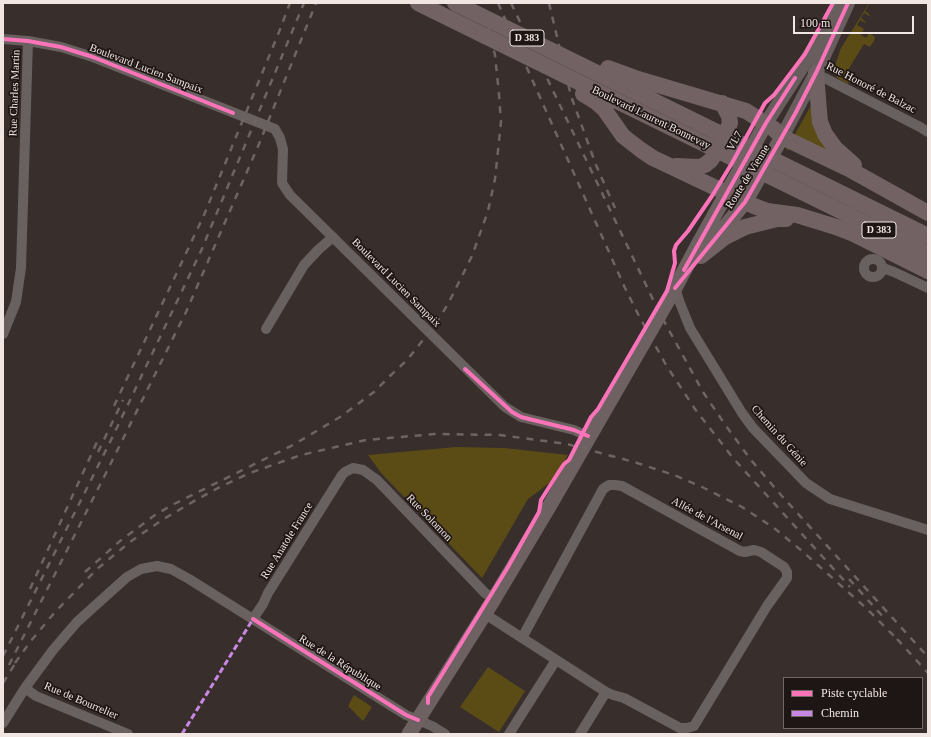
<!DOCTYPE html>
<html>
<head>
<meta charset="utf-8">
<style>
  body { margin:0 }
  #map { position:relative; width:931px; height:737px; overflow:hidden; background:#382e2c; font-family:Georgia,serif }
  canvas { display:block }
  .frame { position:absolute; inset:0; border:4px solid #f2e6e3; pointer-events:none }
  .legend { position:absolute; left:783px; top:677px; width:140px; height:52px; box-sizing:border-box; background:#1e1614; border:1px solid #736967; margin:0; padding:5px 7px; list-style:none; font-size:12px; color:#f2e6e3 }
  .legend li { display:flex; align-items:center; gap:8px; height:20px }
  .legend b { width:20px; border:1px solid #736967 }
  .scale { position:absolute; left:793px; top:16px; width:121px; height:18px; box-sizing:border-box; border:2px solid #f2e6e3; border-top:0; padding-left:5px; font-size:12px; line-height:14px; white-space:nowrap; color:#f2e6e3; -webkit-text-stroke:3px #1e1614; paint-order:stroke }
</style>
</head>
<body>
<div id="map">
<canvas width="931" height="737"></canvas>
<div class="frame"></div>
<ul class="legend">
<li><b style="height:5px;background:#fb73b8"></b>Piste cyclable</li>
<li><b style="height:5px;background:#c787e3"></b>Chemin</li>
</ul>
<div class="scale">100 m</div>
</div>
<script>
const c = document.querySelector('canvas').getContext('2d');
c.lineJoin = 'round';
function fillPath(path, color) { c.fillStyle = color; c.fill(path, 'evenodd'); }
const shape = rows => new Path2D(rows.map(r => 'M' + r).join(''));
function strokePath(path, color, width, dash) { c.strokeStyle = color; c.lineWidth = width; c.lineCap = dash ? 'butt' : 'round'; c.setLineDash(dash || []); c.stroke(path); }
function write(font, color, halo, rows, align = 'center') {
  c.font = font + ' Georgia,serif'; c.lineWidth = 3.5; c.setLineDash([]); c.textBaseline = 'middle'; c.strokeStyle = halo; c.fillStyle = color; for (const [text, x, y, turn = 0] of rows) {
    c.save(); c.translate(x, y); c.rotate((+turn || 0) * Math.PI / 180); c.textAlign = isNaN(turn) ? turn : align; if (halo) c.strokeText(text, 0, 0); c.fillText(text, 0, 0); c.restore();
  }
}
fillPath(shape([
  [869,3,870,3,865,11,870,15,869,16,864,13,861,18,866,22,865,23,860,20,857,25,864,29,861,35,866,38,869,33,874,36,875,39,870,47,864,44,848,70,853,74,848,84,837,78,834,70,840,50],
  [813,102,836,157,805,147,786,150],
  [456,447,504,448,568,455,552,481,528,499,482,578,382,474,368,455],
  [488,667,525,691,499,732,460,707],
  [354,695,372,707,363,721,348,706]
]), '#5b4c16');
strokePath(shape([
  [3,39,28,41,61,47,93,57,275,129,280,138,283,149,282,183,290,195,505,407,521,417,574,430,589,437],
  [813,72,920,127,928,132],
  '864 268a9 9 0 1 1 18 0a9 9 0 1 1-18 0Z',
  [883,268,894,272,928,288],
  [675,288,680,303,690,328,742,413,753,428,806,483,830,499,928,530],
  [266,329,304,265,318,250,333,237],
  [3,334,16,302,21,268,28,41],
  [485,614,606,692],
  [253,619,263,604,268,593,342,475,345,472,353,468,363,470,377,480,485,593,494,599],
  [522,638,603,489,609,485,615,485,622,486,740,551,745,552,754,550,761,552,784,567,787,572,787,578,767,606,694,726,687,728,680,728,624,698,613,695,606,692,580,734],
  [25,688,36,696,128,734],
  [3,723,25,688,53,650,77,622,127,577,141,569,157,566,171,569,189,579,406,715,432,726,445,734],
  [509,734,556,660]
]), '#69615f', 10);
strokePath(shape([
  [766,123,808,58,839,5],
  [782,137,816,73,848,3]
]), '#685e5d', 14);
strokePath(shape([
  [711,244,745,202,782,137],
  [409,734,494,599,550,505,675,288,700,241,766,123]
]), '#6e6162', 15);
strokePath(shape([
  [418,3,928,254],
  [455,3,928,236],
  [608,68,638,79,746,111,774,129,782,137,849,169,928,213],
  [816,73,819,111,820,122,825,134,835,148,854,165],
  [583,94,596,102,604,109,623,136,641,150,653,158,754,206,767,211,797,215,836,227,854,234,928,271],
  [676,166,699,167,705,165,711,160,724,139,730,123,729,116,722,103],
  [701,256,725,237,745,227,777,219,786,219]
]), '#726264', 16);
strokePath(shape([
  [498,3,625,288,639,316,666,365,695,409,733,458,850,587],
  [511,3,659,312,703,392,726,426,751,460,781,495,928,657],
  [549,3,571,96,596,165,615,208],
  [114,406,204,215,279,32,290,3],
  [98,452,123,400],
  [85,572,120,541,155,515,174,504,293,445,340,417,374,392,390,376,407,360,435,325,448,304,472,256,488,211,495,179,501,122,499,94,495,55,483,3],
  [849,579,885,619],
  [30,589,97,442],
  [897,639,928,673],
  [3,656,112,438,201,251,304,3],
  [15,663,30,642,55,612,97,569,130,542,162,520,196,500,218,488,250,473,301,455,366,440,435,434,500,435,567,444,634,462,674,475,702,487,742,507,774,528,802,551,865,607,900,642],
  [9,665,106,473,186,312,259,144,316,3],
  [3,683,18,659]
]), '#6e6563', 2.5, [7, 7]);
strokePath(shape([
  [182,734,253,619]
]), '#c787e3', 3, [6, 3]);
strokePath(shape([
  [3,39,28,41,61,47,93,57,233,113],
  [684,270,766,123,795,78],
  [675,288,745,202,795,114,816,73,848,3],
  [465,369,512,412,521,417,574,430,588,436],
  [253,619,406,715,418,720],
  [428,703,428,697,508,567,539,512,541,500,558,473,564,464,569,460,591,417,598,409,667,291,675,263,674,251,676,245,688,231,712,196,732,163,765,103,774,95,805,54,833,3]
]), '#fb73b8', 4);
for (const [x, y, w] of [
  [527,38,34],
  [879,230,34]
]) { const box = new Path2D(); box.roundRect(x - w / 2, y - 8, w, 16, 3); c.fillStyle = '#1e1614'; c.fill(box); strokePath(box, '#f2e6e3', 1); }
write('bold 10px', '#f2e6e3', null, [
  ["D 383",527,38],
  ["D 383",879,230]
]);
write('11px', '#f2e6e3', '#1e1614', [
  ["Boulevard Lucien Sampaix",146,69,21],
  ["Rue Honoré de Balzac",871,88,27],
  ["Rue Charles Martin",15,93,-88],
  ["Boulevard Laurent Bonnevay",651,118,26],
  ["VL7",735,141,-60],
  ["Route de Vienne",748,177,-58],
  ["Boulevard Lucien Sampaix",396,283,45],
  ["Chemin du Génie",779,436,48],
  ["Rue Solomon",429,518,46],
  ["Allée de l'Arsenal",707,519,28],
  ["Rue Anatole France",287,541,-58],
  ["Rue de la République",340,663,32],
  ["Rue de Bourrelier",81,701,23]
]);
</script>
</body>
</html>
